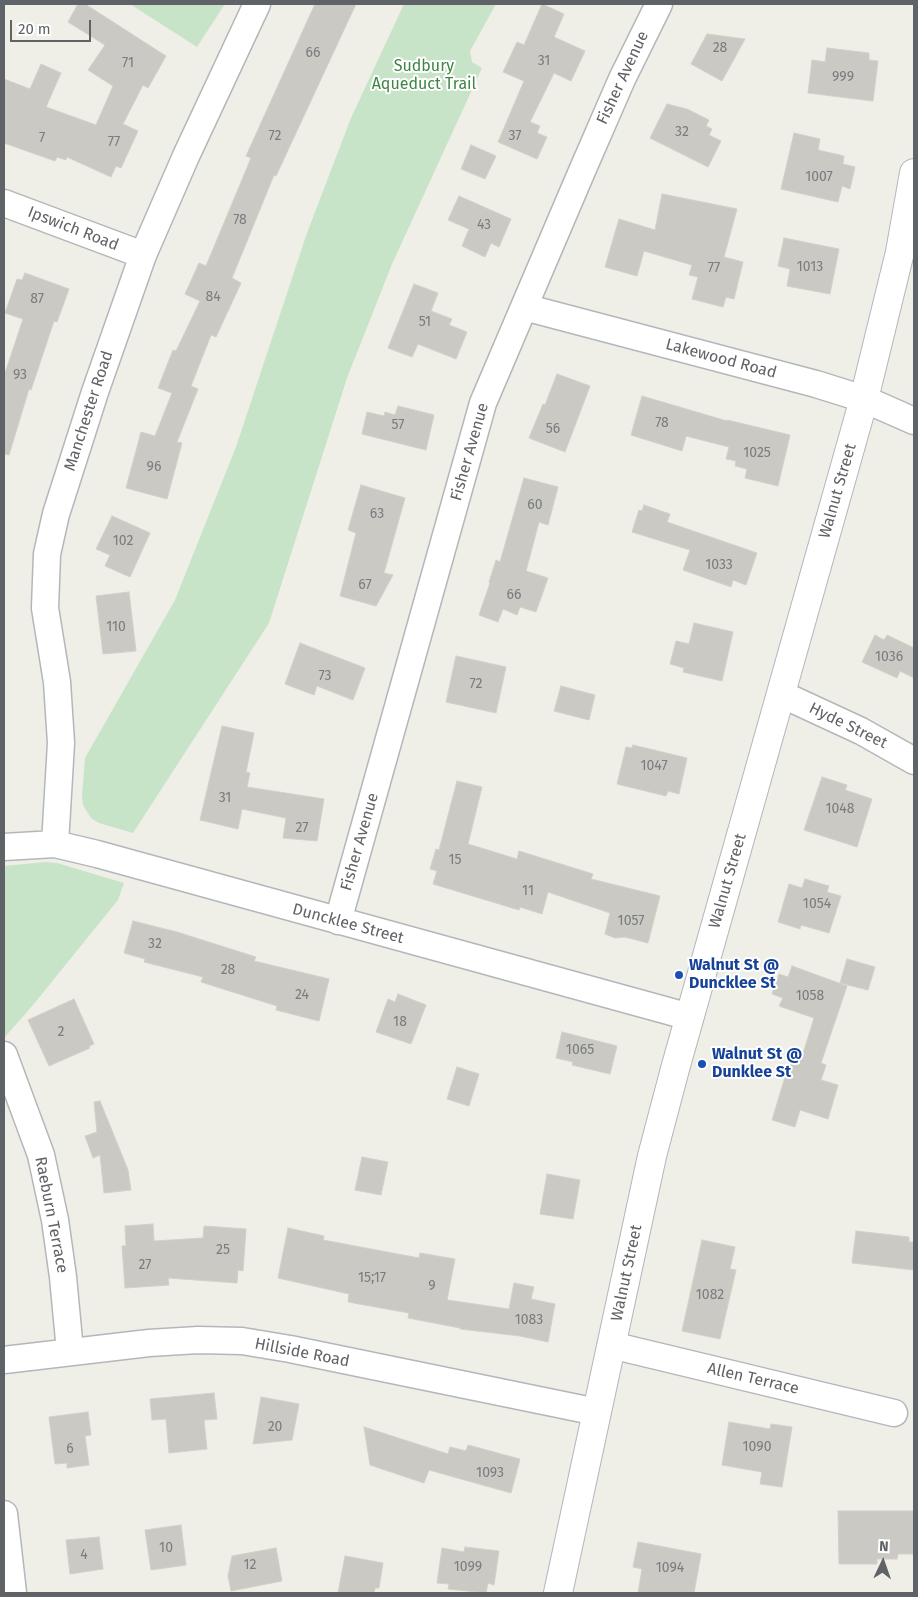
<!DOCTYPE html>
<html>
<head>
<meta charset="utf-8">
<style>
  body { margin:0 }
  #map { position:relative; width:918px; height:1597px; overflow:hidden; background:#efeee7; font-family:"Fira Sans",sans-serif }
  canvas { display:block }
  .frame { position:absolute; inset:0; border:5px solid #5f6266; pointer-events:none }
  .north { position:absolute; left:858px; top:1537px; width:50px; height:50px; -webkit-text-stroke:4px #fff; paint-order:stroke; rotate:3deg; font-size:14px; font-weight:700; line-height:20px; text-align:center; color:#5f6266 }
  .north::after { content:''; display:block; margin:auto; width:18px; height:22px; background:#5f6266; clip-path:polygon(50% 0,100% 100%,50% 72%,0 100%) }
  .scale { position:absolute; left:10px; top:20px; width:81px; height:22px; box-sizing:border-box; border:2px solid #5f6266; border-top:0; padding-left:6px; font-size:15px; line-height:18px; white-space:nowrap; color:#5f6266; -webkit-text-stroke:4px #fff; paint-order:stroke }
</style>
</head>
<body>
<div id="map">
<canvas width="918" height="1597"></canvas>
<div class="frame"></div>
<div class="north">N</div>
<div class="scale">20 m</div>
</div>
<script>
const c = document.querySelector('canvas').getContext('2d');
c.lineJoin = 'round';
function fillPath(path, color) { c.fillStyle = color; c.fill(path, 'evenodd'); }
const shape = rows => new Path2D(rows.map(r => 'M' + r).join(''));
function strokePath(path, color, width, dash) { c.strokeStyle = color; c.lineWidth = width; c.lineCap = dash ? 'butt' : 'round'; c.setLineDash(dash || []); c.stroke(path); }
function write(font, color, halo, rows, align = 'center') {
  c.font = font + ' "Fira Sans",sans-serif'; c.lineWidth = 4; c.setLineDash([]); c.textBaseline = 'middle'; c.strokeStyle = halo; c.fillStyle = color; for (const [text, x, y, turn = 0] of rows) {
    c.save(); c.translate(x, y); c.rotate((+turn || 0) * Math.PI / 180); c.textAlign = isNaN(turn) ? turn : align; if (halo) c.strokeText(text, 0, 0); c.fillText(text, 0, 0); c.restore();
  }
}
fillPath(shape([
  [130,4,225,4,197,47],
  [404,4,496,4,470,51,472,62,482,68,392,264,347,378,269,623,133,833,99,823,91,818,83,805,82,797,85,758,175,600,236,447,307,233,351,118],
  [46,862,57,863,124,883,118,900,33,1005,4,1038,4,866]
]), '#c7e4c8');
const building = shape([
  [78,4,85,4,166,56,148,88,143,85,123,124,138,131,121,168,116,166,111,177,67,157,66,160,57,157,55,161,4,143,4,79,30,89,41,64,61,73,46,107,96,125,113,86,88,70,105,45,68,22,78,4],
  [315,4,356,4,276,176,274,175,232,278,241,283,216,337,211,335,191,386,198,389,177,442,182,443,167,499,126,488,141,432,155,436,172,393,158,388,173,350,176,351,200,301,185,294,199,263,206,266,251,158,246,156,315,4],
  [542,4,564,14,554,37,585,51,571,81,554,73,530,122,540,126,537,133,547,137,537,159,498,142,524,81,503,72,517,42,524,45,542,4],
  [707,34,745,39,722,81,691,64,707,34],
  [827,48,869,53,869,60,878,61,873,101,808,93,812,60,825,62,827,48],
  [667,104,687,109,709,120,706,126,712,129,709,135,721,141,708,167,650,138,667,104],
  [794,133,820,139,818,150,844,156,843,164,855,167,850,189,842,186,838,202,781,189,794,133],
  [471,145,496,156,485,179,461,169,471,145],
  [662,194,737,209,724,257,743,262,734,299,726,297,723,307,692,299,698,277,689,275,692,265,644,251,637,276,605,267,619,219,655,230,662,194],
  [459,196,511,219,499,247,491,243,485,257,462,246,469,229,448,220,459,196],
  [784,238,839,249,830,294,787,286,790,269,778,266,784,238],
  [25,273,69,289,57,322,54,321,31,390,29,389,9,455,4,454,4,376,23,319,5,313,17,279,22,280,25,273],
  [414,284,438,293,431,311,452,319,449,325,467,332,456,359,418,344,412,357,388,348,414,284],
  [557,374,590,386,565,452,529,438,543,404,545,405,557,374],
  [642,396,727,421,727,420,790,435,778,486,745,478,747,469,735,466,736,461,726,459,729,447,686,436,682,451,631,435,642,396],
  [398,406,434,415,426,450,362,434,367,412,384,416,385,412,395,415,398,406],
  [524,478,558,487,548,525,539,522,526,571,548,578,536,612,520,607,517,615,503,609,498,622,479,615,490,583,489,582,496,560,500,562,524,478],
  [361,485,405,498,384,573,393,575,376,606,340,596,356,533,348,530,361,485],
  [644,505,670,514,667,522,757,553,746,585,733,580,731,587,683,570,690,550,632,532,639,510,642,511,644,505],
  [112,516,150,533,130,577,105,566,110,555,96,549,112,516],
  [129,592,136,651,103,654,96,596,129,592],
  [694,623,733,632,722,681,683,672,684,668,670,664,676,641,689,644,694,623],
  [875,635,884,640,887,635,914,648,914,678,900,671,897,678,862,662,875,635],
  [300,643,365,668,353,700,317,686,314,695,285,684,300,643],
  [456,656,506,667,496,713,446,702,456,656],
  [561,686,595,695,589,720,554,711,561,686],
  [222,726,254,733,246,772,250,773,247,787,324,799,317,841,283,838,286,818,242,809,238,829,200,820,222,726],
  [633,745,687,758,679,794,668,791,666,796,617,784,626,747,632,748,633,745],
  [822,777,847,785,845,790,872,799,857,847,804,830,822,777],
  [457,781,482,787,468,844,517,859,519,851,593,874,591,879,660,896,648,943,625,937,615,938,605,934,610,913,548,892,542,914,520,907,519,910,433,884,437,871,430,869,436,849,439,850,457,781],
  [805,879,829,886,827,892,841,896,829,933,801,925,800,929,778,922,789,884,802,888,805,879],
  [133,921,177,932,256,957,254,961,329,979,319,1021,276,1010,277,1006,201,982,203,977,144,962,145,959,124,953,133,921],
  [847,959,875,967,868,990,840,983,847,959],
  [792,966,847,986,821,1063,826,1065,821,1080,838,1085,828,1119,800,1110,795,1127,772,1120,792,1054,802,1057,814,1018,779,1006,783,998,772,994,779,974,788,977,792,966],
  [398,994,426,1005,411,1044,376,1032,388,999,395,1002,398,994],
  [74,999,94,1044,89,1046,90,1048,49,1066,28,1020,74,999],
  [562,1032,617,1046,610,1074,572,1065,573,1062,556,1058,562,1032],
  [457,1067,479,1074,469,1106,447,1099,457,1067],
  [100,1101,128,1170,131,1190,104,1193,100,1155,93,1158,85,1136,97,1132,94,1102,100,1101],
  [362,1157,388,1162,381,1195,355,1190,362,1157],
  [547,1174,580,1180,573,1219,540,1214,547,1174],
  [153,1224,154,1241,203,1238,204,1226,246,1229,243,1271,238,1270,237,1283,168,1278,169,1285,125,1288,122,1246,126,1246,125,1226,153,1224],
  [288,1228,324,1236,323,1240,419,1258,420,1253,455,1259,447,1300,509,1309,514,1283,534,1287,531,1299,555,1304,548,1342,520,1336,460,1329,460,1328,408,1318,409,1313,348,1302,349,1294,278,1278,288,1228],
  [856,1231,909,1237,909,1242,914,1242,914,1270,852,1263,856,1231],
  [702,1240,735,1247,730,1269,736,1270,720,1339,682,1331,702,1240],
  [214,1393,217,1419,204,1420,207,1449,169,1453,166,1419,152,1420,150,1399,214,1393],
  [261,1397,299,1404,292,1440,253,1444,261,1397],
  [88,1412,91,1435,85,1436,89,1465,67,1468,67,1463,55,1464,49,1417,88,1412],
  [729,1422,770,1429,771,1424,792,1427,782,1487,760,1484,762,1472,722,1465,729,1422],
  [364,1427,448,1454,450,1447,466,1451,468,1445,520,1459,511,1493,429,1470,424,1483,370,1465,364,1427],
  [838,1511,914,1511,914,1554,898,1554,897,1559,877,1559,877,1564,839,1564,838,1511],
  [181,1525,186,1565,151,1570,145,1530,181,1525],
  [99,1537,103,1569,70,1574,66,1540,99,1537],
  [638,1542,701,1554,694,1593,638,1593,642,1569,633,1567,638,1542],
  [465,1547,499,1551,494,1585,488,1583,486,1593,448,1589,449,1584,437,1583,442,1548,464,1552,465,1547],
  [276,1548,282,1581,231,1591,228,1576,232,1556,276,1548],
  [345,1556,383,1563,379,1588,375,1588,374,1593,338,1593,345,1556]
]);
fillPath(building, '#cbc9c4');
strokePath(building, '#d3d0c6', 1);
const street = shape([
  [4,203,143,255],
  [524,307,816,384,864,399,914,421],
  [781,694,861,731,914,761],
  [55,844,61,743,57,682,45,608,47,554,56,514,95,392,143,255,186,156,257,4],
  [4,847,55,844,97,854,690,1017],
  [338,921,483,403,582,171,622,79,659,4],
  [4,1055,41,1155,55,1220,63,1277,70,1351],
  [611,1345,894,1413],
  [4,1360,149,1343,198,1340,242,1341,290,1349,597,1412],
  [4,1514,13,1593]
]);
const secondary = shape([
  [558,1593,652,1156,675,1069,864,399,900,252,914,173]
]);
strokePath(street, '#b4b7ba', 29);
strokePath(secondary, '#b3b6ba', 30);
strokePath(street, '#fff', 26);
strokePath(secondary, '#fff', 28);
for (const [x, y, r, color] of [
  [679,975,5,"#1a4fb4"],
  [702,1064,5,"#1a4fb4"]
]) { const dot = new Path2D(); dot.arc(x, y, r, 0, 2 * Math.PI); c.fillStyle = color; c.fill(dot); strokePath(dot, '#fff', 2); }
write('14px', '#7a7c7e', null, [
  ["28",720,48],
  ["66",313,53],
  ["31",544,61],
  ["71",128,63],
  ["999",843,77],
  ["32",682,132],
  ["72",275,136],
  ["37",515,136],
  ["7",42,138],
  ["77",114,142],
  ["1007",819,177],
  ["78",240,220],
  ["43",484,225],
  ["1013",810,267],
  ["77",714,268],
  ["84",213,297],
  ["87",37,299],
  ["51",425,322],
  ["93",20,375],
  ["78",662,423],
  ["57",398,425],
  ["56",553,429],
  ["1025",757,453],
  ["96",154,467],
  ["60",535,505],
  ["63",377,514],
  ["102",123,541],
  ["1033",719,565],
  ["67",365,585],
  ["66",514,595],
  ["110",116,627],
  ["1036",889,657],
  ["73",325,676],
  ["72",476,684],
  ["1047",654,766],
  ["31",225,798],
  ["1048",840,809],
  ["27",302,828],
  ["15",455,860],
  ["11",528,891],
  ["1054",817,904],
  ["1057",631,921],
  ["32",155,944],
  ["28",228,970],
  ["24",302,995],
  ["1058",810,996],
  ["18",400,1022],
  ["2",61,1032],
  ["1065",580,1050],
  ["25",223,1250],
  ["27",145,1265],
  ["15;17",372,1278],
  ["9",432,1286],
  ["1082",710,1295],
  ["1083",529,1320],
  ["20",275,1427],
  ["1090",757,1447],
  ["6",70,1449],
  ["1093",490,1473],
  ["10",166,1548],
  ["4",84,1555],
  ["12",250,1565],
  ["1099",468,1567],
  ["1094",670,1568]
]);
write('16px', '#3f8445', '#fff', [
  ["Sudbury",424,67],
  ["Aqueduct Trail",424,85]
]);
write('16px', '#5f6266', '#fff', [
  ["Fisher Avenue",623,78,-65],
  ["Ipswich Road",73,229,21],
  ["Lakewood Road",721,359,15],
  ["Manchester Road",89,411,-72],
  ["Fisher Avenue",470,452,-74],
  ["Walnut Street",838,491,-74],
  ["Hyde Street",848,726,26],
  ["Fisher Avenue",360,842,-74],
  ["Walnut Street",728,881,-74],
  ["Duncklee Street",348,924,15],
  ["Raeburn Terrace",51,1215,79],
  ["Walnut Street",627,1273,-78],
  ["Hillside Road",302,1353,11],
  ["Allen Terrace",753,1379,13]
]);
write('bold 16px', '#164399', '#fff', [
  ["Walnut St @",689,966],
  ["Duncklee St",689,984],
  ["Walnut St @",712,1055],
  ["Dunklee St",712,1073]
], 'left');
</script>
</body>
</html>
